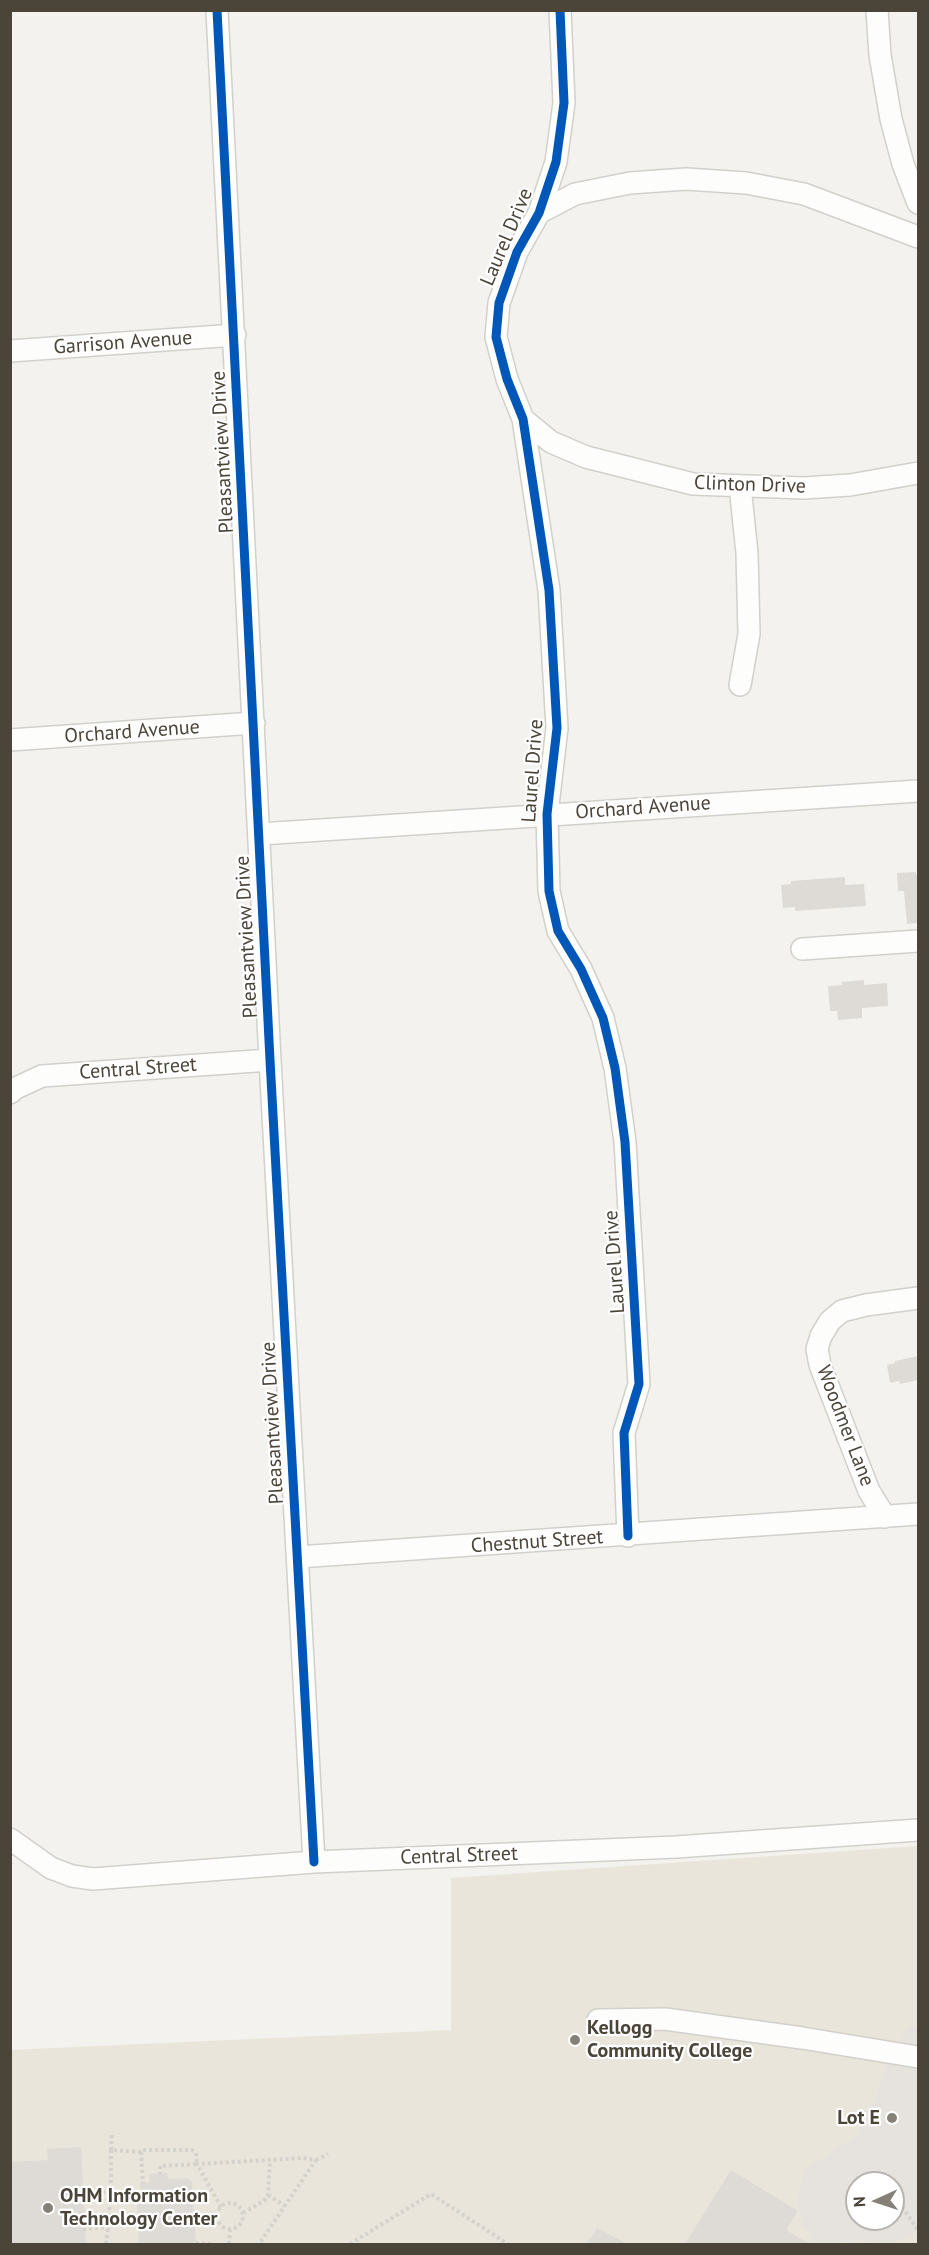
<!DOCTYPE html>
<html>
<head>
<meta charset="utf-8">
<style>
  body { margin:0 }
  #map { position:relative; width:929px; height:2255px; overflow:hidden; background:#f4f2ee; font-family:"PT Sans",sans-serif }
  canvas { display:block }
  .frame { position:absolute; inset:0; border:12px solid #4b4439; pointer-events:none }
  .north { position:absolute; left:845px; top:2171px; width:60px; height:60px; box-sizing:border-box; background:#fff; border:2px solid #b7b4b0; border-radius:50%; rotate:267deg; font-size:16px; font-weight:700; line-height:24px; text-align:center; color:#4b4439 }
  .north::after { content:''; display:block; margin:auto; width:21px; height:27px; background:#868178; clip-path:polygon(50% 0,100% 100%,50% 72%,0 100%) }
</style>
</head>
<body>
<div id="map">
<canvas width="929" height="2255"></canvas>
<div class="frame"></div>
<div class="north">N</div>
</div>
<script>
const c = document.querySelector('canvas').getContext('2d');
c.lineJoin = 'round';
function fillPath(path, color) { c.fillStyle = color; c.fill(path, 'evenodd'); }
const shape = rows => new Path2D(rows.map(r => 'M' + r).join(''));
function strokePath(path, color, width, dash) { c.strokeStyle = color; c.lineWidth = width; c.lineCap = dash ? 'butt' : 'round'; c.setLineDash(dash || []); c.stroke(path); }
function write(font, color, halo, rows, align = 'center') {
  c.font = font + ' "PT Sans",sans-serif'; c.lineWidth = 4.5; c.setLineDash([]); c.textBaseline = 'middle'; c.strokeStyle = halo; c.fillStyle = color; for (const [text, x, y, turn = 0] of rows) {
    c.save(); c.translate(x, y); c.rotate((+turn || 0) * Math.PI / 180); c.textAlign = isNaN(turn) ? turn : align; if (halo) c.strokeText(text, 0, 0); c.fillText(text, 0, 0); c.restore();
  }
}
fillPath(shape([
  [918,1846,918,2244,11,2244,10,2050,451,2030,451,1878],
  [857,2183,893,2183,893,2219,857,2219]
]), '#eae5da');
fillPath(shape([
  [912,2025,918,2029,918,2230,890,2244,866,2244,864,2240,837,2242,835,2244,809,2244,813,2238,803,2224,797,2204,804,2171,856,2137,875,2099,886,2068,900,2040],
  [857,2183,893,2183,893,2219,857,2219]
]), '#e6e3df');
fillPath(shape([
  [916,872,916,875,918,875,918,923,907,924,904,891,898,891,897,873],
  [845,877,845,885,864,884,866,906,795,911,795,907,783,908,781,885,791,884,791,881],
  [864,980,864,985,887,983,888,1006,862,1008,862,1018,838,1020,837,1011,830,1011,828,986,843,985,841,982],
  [918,1356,918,1380,900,1384,899,1381,890,1383,887,1365,895,1363,895,1361],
  [81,2147,86,2244,10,2244,10,2162,48,2160,47,2149],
  [731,2170,798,2211,786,2230,810,2244,685,2244],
  [167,2173,168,2179,189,2178,189,2181,192,2181,196,2244,139,2244,136,2192,141,2192,140,2183,150,2183,149,2174],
  [597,2228,628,2244,587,2244]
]), '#dedbd6');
const minor = shape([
  [217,10,270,1060,314,1862],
  [560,10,564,103,556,162,539,213,517,252,499,303,496,337,507,379,523,419,549,590,557,728,547,814,549,891,558,931,581,969,603,1018,615,1068,625,1142,639,1384,624,1433,628,1536],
  [877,10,880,55,891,119,903,164,918,203],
  [539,213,575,194,630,183,686,179,746,183,804,194,918,237],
  [10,351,235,335],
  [523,419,551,442,586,457,693,484,804,488,850,485,918,473],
  [740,685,749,634,747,553,740,486],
  [10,740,254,723],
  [260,834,918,791],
  [802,949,918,941],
  [10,1093,16,1088,42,1076,270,1060],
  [885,1517,869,1491,820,1365,817,1349,821,1336,830,1321,842,1311,866,1305,918,1298],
  [298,1557,918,1514],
  [10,1839,51,1868,72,1876,93,1879,314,1862,676,1847,918,1830],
  [598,2020,665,2019,802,2038,918,2057]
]);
strokePath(minor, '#d2d0cb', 24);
strokePath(shape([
  [111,2150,112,2132],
  [141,2152,143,2183],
  [316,2160,328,2154],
  [84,2192,111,2192,111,2150,141,2152,143,2150,192,2150,196,2153,197,2164,160,2166,160,2174],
  [268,2195,285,2206],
  '217 2216a13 13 0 1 1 26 0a13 13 0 1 1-26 0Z',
  [221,2207,197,2164,303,2158,316,2160,259,2244],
  [902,2207,918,2230],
  [243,2213,264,2201,268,2195,270,2160],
  [83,2229,108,2227,111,2192],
  [196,2243,213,2244],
  [106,2244,108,2227],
  [229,2244,230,2229],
  [350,2244,431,2194,508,2244]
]), '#d3d2cc', 4, [3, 3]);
strokePath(minor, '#fdfdfc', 21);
strokePath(shape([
  [217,10,270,1060,314,1862],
  [560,10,564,103,556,162,539,213,517,252,499,303,496,337,507,379,523,419,549,590,557,728,547,814,549,891,558,931,581,969,603,1018,615,1068,625,1142,639,1384,624,1433,628,1536]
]), '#0057b8', 9);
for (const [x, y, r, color] of [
  [575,2040,6,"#868178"],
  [892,2118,6,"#868178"],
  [48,2208,6,"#868178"]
]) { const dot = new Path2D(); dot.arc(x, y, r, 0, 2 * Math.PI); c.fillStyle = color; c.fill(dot); strokePath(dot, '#fff', 2); }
write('20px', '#4b4439', '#fff', [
  ["Laurel Drive",507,237,-67],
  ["Garrison Avenue",123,343,-4],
  ["Pleasantview Drive",223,452,-93],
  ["Clinton Drive",750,485,2],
  ["Orchard Avenue",132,732,-4],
  ["Laurel Drive",533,771,-86],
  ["Orchard Avenue",643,808,-4],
  ["Pleasantview Drive",247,937,-93],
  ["Central Street",138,1069,-4],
  ["Laurel Drive",615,1262,-94],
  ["Pleasantview Drive",273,1423,-93],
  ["Woodmer Lane",845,1426,69],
  ["Chestnut Street",537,1542,-4],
  ["Central Street",459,1856,-2]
]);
write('bold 20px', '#4b4439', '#fff', [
  ["Kellogg",587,2028],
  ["Community College",587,2051],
  ["Lot E",880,2118,"right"],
  ["OHM Information",60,2196],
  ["Technology Center",60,2219]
], 'left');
</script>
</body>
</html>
